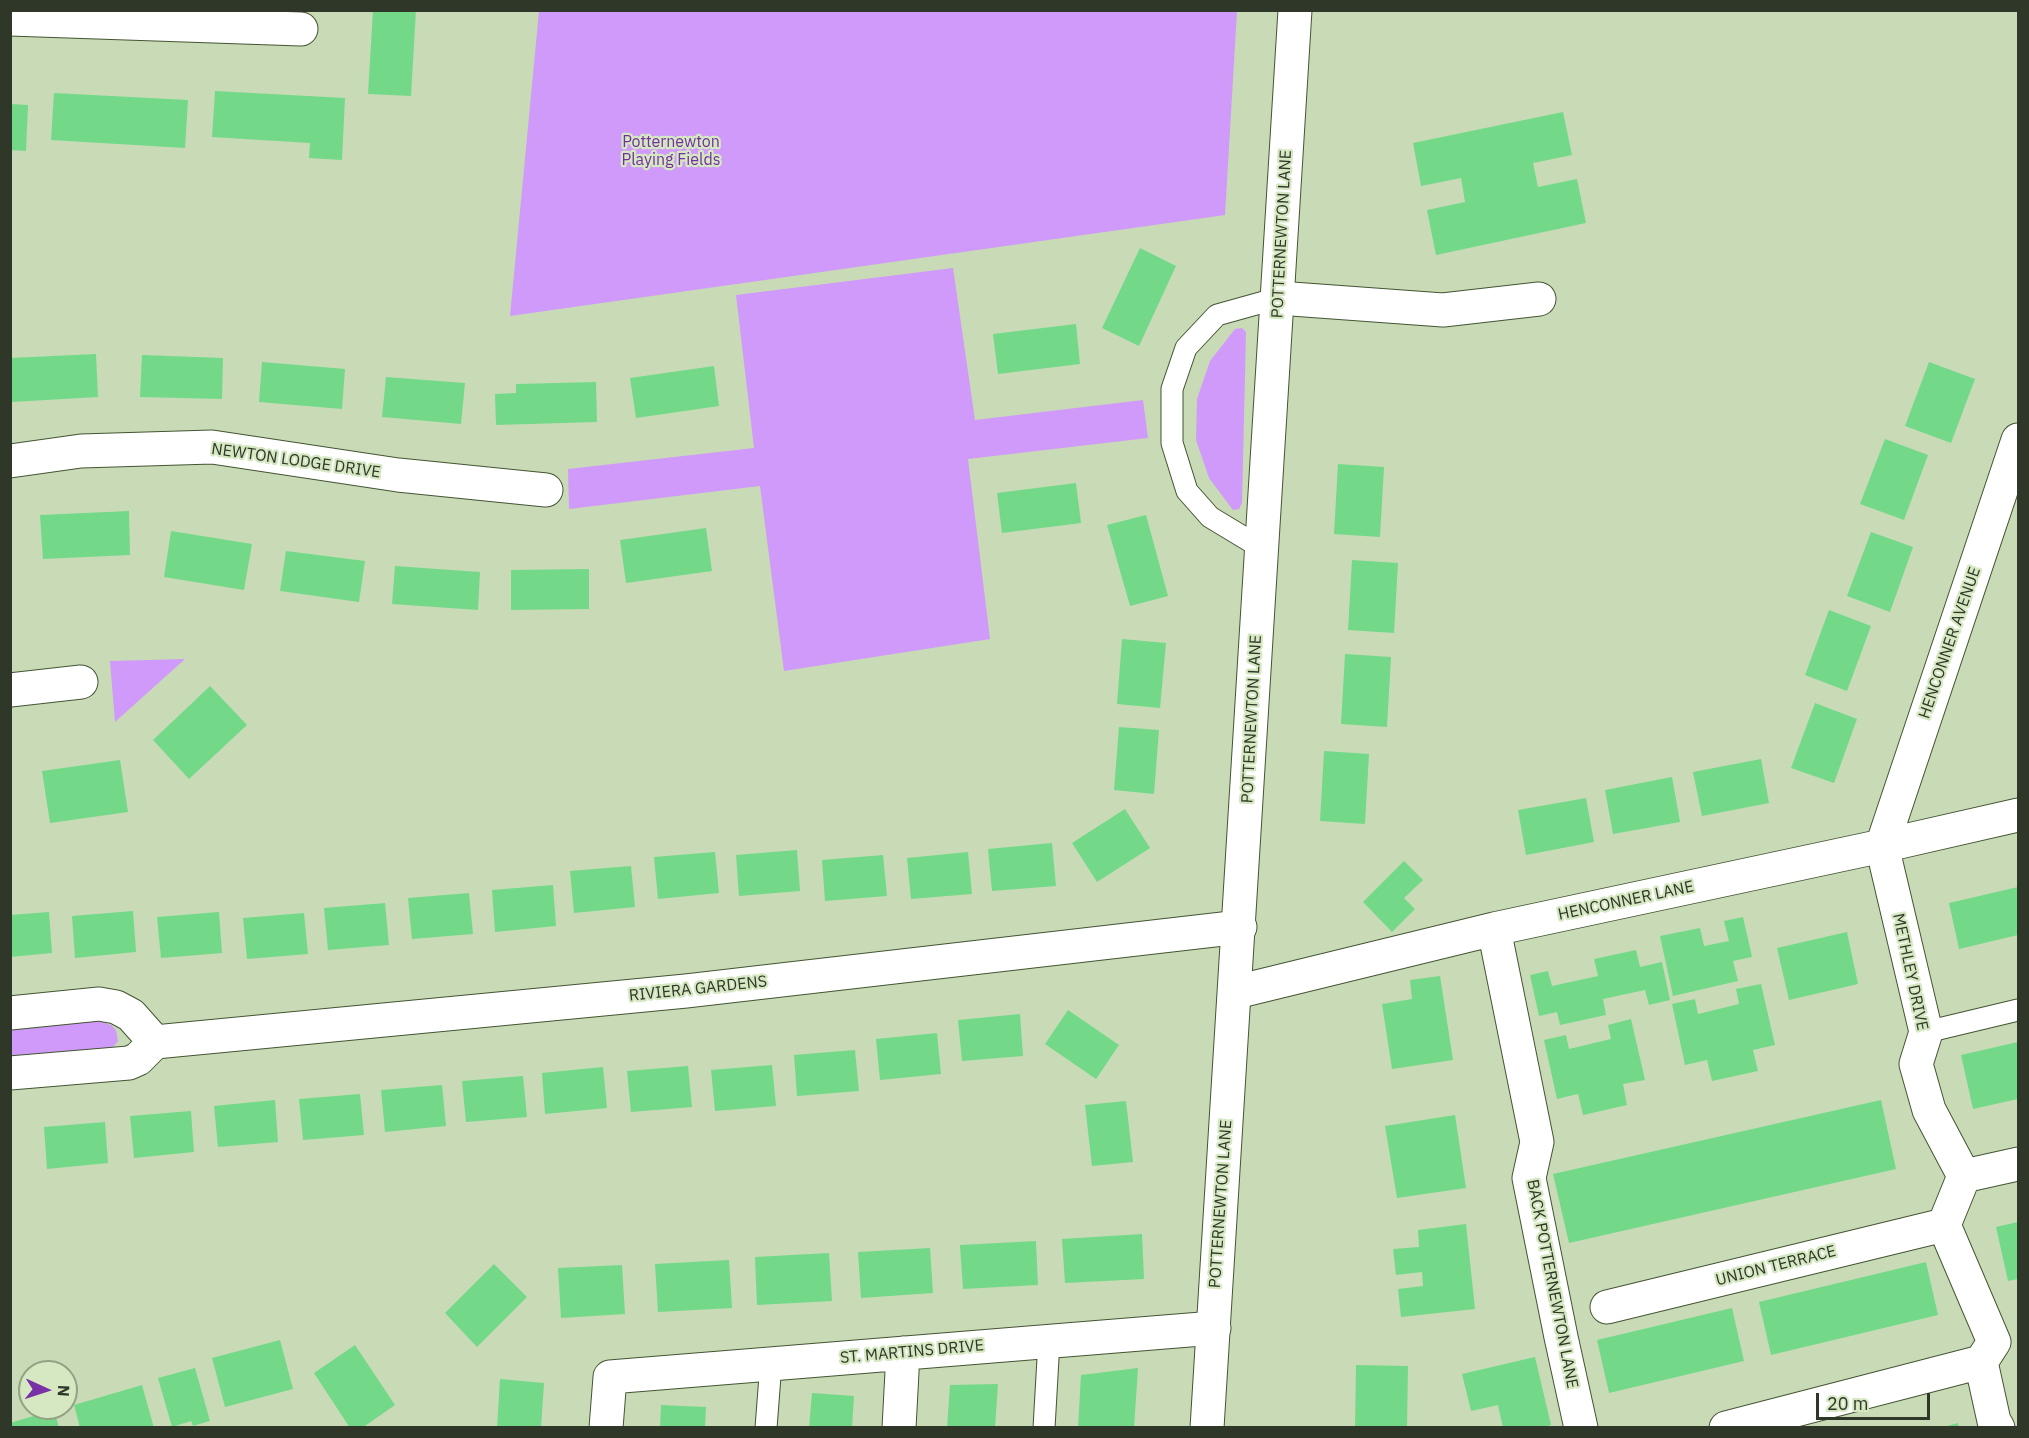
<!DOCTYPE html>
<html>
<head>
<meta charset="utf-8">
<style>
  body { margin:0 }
  #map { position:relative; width:2029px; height:1438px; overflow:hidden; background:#c8dbb6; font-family:"IBM Plex Sans",sans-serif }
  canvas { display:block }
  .frame { position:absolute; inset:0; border:12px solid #2f3728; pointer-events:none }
  .north { position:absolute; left:18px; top:1360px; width:60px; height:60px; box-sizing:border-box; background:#d5e8c2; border:2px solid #93a184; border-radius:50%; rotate:93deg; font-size:16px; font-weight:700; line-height:24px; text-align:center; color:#2f3728 }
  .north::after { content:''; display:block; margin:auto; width:21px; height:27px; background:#7832a5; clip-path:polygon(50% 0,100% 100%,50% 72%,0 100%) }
  .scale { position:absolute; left:1816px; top:1393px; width:114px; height:27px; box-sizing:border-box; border:3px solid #2f3728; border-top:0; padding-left:8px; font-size:18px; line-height:21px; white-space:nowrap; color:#2f3728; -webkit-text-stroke:4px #d5e8c2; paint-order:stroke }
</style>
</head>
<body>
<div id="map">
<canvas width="2029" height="1438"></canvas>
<div class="frame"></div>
<div class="north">N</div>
<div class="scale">20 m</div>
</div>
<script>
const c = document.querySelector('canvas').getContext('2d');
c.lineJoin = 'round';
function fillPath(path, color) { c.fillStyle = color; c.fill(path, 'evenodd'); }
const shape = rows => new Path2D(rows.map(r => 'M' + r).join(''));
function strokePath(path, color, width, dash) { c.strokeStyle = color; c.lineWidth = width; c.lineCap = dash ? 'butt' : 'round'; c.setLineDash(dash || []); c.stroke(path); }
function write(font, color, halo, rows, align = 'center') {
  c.font = font + ' "IBM Plex Sans",sans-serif'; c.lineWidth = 4.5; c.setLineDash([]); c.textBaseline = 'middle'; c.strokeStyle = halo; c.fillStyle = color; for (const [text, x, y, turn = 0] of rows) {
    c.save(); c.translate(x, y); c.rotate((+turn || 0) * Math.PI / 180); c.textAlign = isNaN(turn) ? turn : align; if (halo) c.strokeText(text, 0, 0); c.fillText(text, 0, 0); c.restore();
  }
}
fillPath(shape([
  [539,11,1237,11,1225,215,510,316],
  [953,268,975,420,1143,400,1148,438,968,459,990,639,784,671,760,486,569,509,568,469,754,448,736,295],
  [1242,328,1246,332,1242,503,1239,509,1233,510,1209,478,1196,440,1197,399,1210,361,1235,329],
  [185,659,115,722,110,661],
  [91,1021,102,1022,111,1025,116,1030,118,1041,114,1046,110,1049,11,1060,11,1029]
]), '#cf9af9');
fillPath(shape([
  [373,10,416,10,411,96,368,94],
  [215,91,345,98,342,160,309,158,310,143,212,137],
  [54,93,188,100,185,148,51,140],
  [10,104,28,105,26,151,10,150],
  [1563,112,1572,155,1533,163,1538,187,1577,179,1586,223,1436,255,1427,210,1465,202,1461,178,1421,186,1413,143],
  [1140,248,1176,266,1139,346,1102,328],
  [1076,324,1080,364,998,374,993,334],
  [96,354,98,397,12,402,10,358],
  [142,355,223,358,222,399,140,397],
  [262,362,345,369,342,409,259,402],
  [1929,362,1975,379,1951,443,1905,426],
  [714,366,719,406,636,418,630,378],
  [386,377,465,383,461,424,382,417],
  [596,382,597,422,496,425,495,394,516,393,516,384],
  [1885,439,1928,455,1904,520,1860,504],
  [1338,464,1384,467,1380,537,1334,534],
  [1076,483,1081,523,1002,533,997,493],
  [129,511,130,555,43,559,40,515],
  [1146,515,1168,596,1130,606,1107,525],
  [706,528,712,571,626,583,620,540],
  [171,531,252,544,244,590,164,577],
  [1871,532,1913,547,1890,612,1847,596],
  [286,551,365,561,359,602,280,591],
  [1352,560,1398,563,1394,633,1348,630],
  [395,566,480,572,478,610,392,604],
  [589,569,589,609,511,610,511,570],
  [1829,610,1871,626,1847,691,1805,675],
  [1122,639,1166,643,1160,708,1117,704],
  [1345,654,1391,657,1387,727,1341,724],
  [210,686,247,725,189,779,153,740],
  [1815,703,1857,719,1834,783,1791,768],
  [1119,727,1159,730,1154,794,1114,790],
  [1324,751,1369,754,1365,824,1320,821],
  [1761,759,1769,803,1702,816,1693,772],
  [120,760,128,812,50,823,42,771],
  [1672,777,1680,822,1613,834,1605,790],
  [1586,798,1594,842,1526,855,1518,810],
  [1125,809,1150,848,1097,882,1072,843],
  [1052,843,1056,886,992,891,988,849],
  [797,850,800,891,739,896,736,855],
  [715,852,719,893,658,899,654,857],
  [968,852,972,894,911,899,907,858],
  [883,855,887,896,825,901,822,860],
  [1404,861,1423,880,1404,898,1415,909,1392,932,1363,902],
  [631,866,635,907,574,913,570,871],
  [553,885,556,926,495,932,492,890],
  [2018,887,2018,935,1959,949,1949,903],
  [469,893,473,934,412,939,408,898],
  [385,903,389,945,328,950,324,908],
  [133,911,136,952,75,958,72,916],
  [49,912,52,953,10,957,10,915],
  [219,912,222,953,161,958,157,917],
  [304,913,308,954,247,959,243,918],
  [1743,917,1752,957,1733,961,1738,981,1673,996,1660,936,1700,928,1704,946,1729,941,1724,921],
  [1847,932,1858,984,1789,1000,1777,948],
  [1636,950,1640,967,1662,962,1670,1000,1649,1005,1645,990,1603,999,1606,1015,1560,1025,1557,1012,1539,1016,1530,975,1548,971,1552,986,1598,976,1594,959],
  [1440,976,1453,1060,1392,1069,1382,1004,1412,999,1410,980],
  [1761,984,1775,1045,1753,1050,1758,1071,1712,1081,1707,1060,1685,1065,1672,1004,1695,999,1698,1014,1739,1004,1736,989],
  [1068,1010,1119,1045,1096,1079,1045,1044],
  [1020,1014,1023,1056,962,1061,958,1020],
  [1631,1019,1645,1080,1623,1084,1627,1105,1583,1115,1578,1094,1557,1099,1544,1040,1566,1035,1569,1049,1611,1039,1608,1025],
  [937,1033,941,1074,880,1080,876,1039],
  [2018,1042,2018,1099,1973,1109,1961,1055],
  [855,1050,859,1091,797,1096,794,1055],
  [772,1065,776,1106,715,1111,711,1070],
  [688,1066,692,1107,631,1112,627,1071],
  [603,1067,607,1108,545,1114,542,1073],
  [523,1076,527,1117,466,1122,462,1081],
  [442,1085,446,1126,385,1132,381,1090],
  [360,1094,364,1135,303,1140,299,1099],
  [275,1100,278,1142,218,1147,214,1106],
  [1881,1100,1896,1169,1569,1243,1553,1174],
  [1126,1101,1133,1162,1092,1166,1085,1105],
  [191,1111,194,1152,134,1158,130,1116],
  [1455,1115,1466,1188,1397,1198,1385,1126],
  [105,1122,108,1163,47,1169,44,1127],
  [2018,1222,2018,1279,2008,1281,1996,1227],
  [1466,1224,1475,1309,1401,1317,1398,1289,1423,1286,1422,1272,1396,1275,1393,1249,1419,1247,1418,1230],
  [1142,1234,1144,1279,1065,1283,1062,1239],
  [1036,1241,1038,1285,963,1289,960,1245],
  [930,1248,933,1293,861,1298,858,1252],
  [829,1253,832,1301,757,1305,755,1257],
  [729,1260,732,1308,658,1312,655,1264],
  [1926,1262,1938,1315,1771,1355,1759,1302],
  [494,1264,527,1297,477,1347,445,1313],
  [622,1265,625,1314,561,1318,558,1268],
  [1732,1308,1744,1361,1609,1393,1597,1340],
  [280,1340,293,1389,225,1407,212,1358],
  [355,1345,395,1405,362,1428,350,1428,314,1373],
  [1535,1357,1551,1425,1539,1428,1503,1428,1498,1405,1471,1411,1462,1374],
  [1356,1365,1408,1366,1407,1428,1355,1428],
  [195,1368,210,1421,193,1426,191,1421,172,1427,158,1378],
  [1138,1368,1134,1428,1078,1428,1081,1375],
  [500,1379,544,1383,541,1428,497,1428],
  [998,1384,995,1428,947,1428,950,1385],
  [142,1385,154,1428,80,1428,74,1405],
  [812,1393,854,1396,852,1428,809,1428],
  [661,1405,706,1407,705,1428,660,1428],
  [54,1410,59,1428,10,1428,10,1423],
  [1958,1423,1959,1428,1943,1428,1943,1427]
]), '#73d989');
const lane = shape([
  [1263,549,1210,517,1187,491,1172,443,1172,389,1186,348,1217,315,1278,298],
  [1926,1032,2018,1010],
  [766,1428,771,1363],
  [1044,1428,1049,1341]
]);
const street = shape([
  [10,19,301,29],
  [1278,298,1443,310,1539,299],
  [10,461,81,451,212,447,398,475,546,490],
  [10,690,81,682],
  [1494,929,1537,1142,1529,1178,1561,1337,1581,1428],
  [1236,992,1494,929,1882,846,2018,815],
  [10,1013,99,1004,116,1007,131,1015,155,1042],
  [10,1073,129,1063,138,1059,155,1042,686,991,1240,927],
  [1964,1176,2018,1164],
  [1607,1307,1944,1225],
  [606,1428,610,1377,1214,1328],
  [899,1428,903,1353],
  [1726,1428,1981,1362],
  [1998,1428,1994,1421,1981,1362,1994,1342,1944,1225,1964,1176,1929,1110,1916,1064,1926,1032,1882,846,2018,440]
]);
const secondary = shape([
  [1207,1428,1295,10]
]);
strokePath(lane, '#445433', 23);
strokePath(street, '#445433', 35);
strokePath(secondary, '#445433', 35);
strokePath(lane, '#fff', 21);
strokePath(street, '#fff', 33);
strokePath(secondary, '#fff', 33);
write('16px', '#742fa0', '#d5e8c2', [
  ["Potternewton",671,142],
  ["Playing Fields",671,160]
]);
write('16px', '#2f3728', '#d5e8c2', [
  ["POTTERNEWTON LANE",1282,234,-87],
  ["NEWTON LODGE DRIVE",296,461,8],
  ["HENCONNER AVENUE",1950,643,-71],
  ["POTTERNEWTON LANE",1252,719,-87],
  ["HENCONNER LANE",1626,901,-12],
  ["METHLEY DRIVE",1910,972,78],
  ["RIVIERA GARDENS",698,989,-6],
  ["POTTERNEWTON LANE",1221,1204,-86],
  ["UNION TERRACE",1776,1266,-14],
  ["BACK POTTERNEWTON LANE",1552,1284,79],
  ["ST. MARTINS DRIVE",912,1352,-5]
]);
</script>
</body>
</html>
